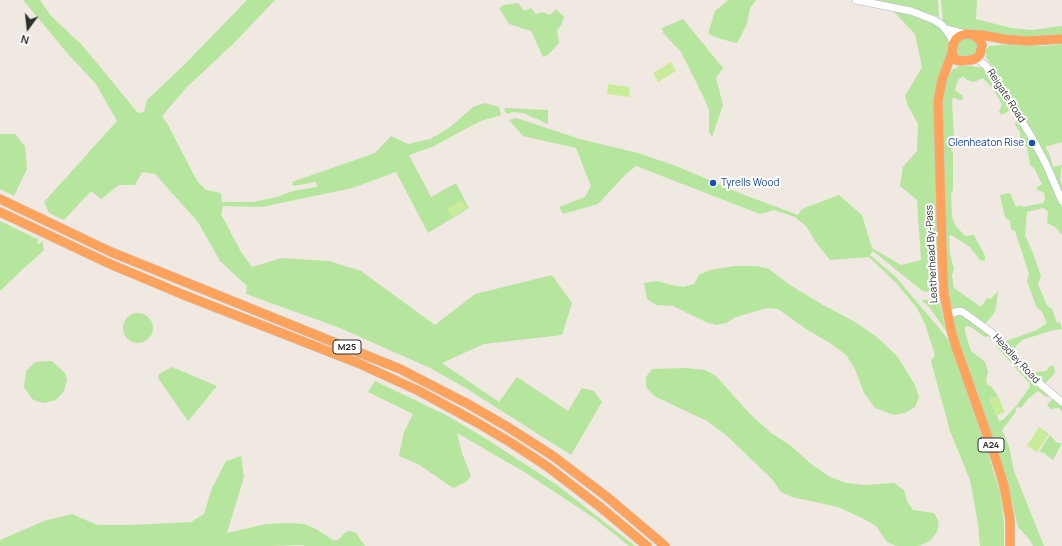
<!DOCTYPE html>
<html>
<head>
<meta charset="utf-8">
<style>
  body { margin:0 }
  #map { position:relative; width:1062px; height:546px; overflow:hidden; background:#efe9e1; font-family:Manrope,sans-serif }
  canvas { display:block }
  .north { position:absolute; left:8px; top:8px; width:40px; height:40px; -webkit-text-stroke:3px #fff; paint-order:stroke; rotate:195deg; font-size:11px; font-weight:700; line-height:16px; text-align:center; color:#2e2e2e }
  .north::after { content:''; display:block; margin:auto; width:14px; height:18px; background:#2e2e2e; clip-path:polygon(50% 0,100% 100%,50% 72%,0 100%) }
</style>
</head>
<body>
<div id="map">
<canvas width="1062" height="546"></canvas>
<div class="north">N</div>
</div>
<script>
const c = document.querySelector('canvas').getContext('2d');
c.lineJoin = 'round';
function fillPath(path, color) { c.fillStyle = color; c.fill(path, 'evenodd'); }
const shape = rows => new Path2D(rows.map(r => 'M' + r).join(''));
function strokePath(path, color, width, dash) { c.strokeStyle = color; c.lineWidth = width; c.lineCap = dash ? 'butt' : 'round'; c.setLineDash(dash || []); c.stroke(path); }
function write(font, color, halo, rows, align = 'center') {
  c.font = font + ' Manrope,sans-serif'; c.lineWidth = 4; c.setLineDash([]); c.textBaseline = 'middle'; c.strokeStyle = halo; c.fillStyle = color; for (const [text, x, y, turn = 0] of rows) {
    c.save(); c.translate(x, y); c.rotate((+turn || 0) * Math.PI / 180); c.textAlign = isNaN(turn) ? turn : align; if (halo) c.strokeText(text, 0, 0); c.fillText(text, 0, 0); c.restore();
  }
}
fillPath(shape([
  [23,0,40,0,51,16,82,45,138,113,144,112,147,100,185,64,247,0,275,0,234,43,187,87,162,116,168,125,197,181,206,190,221,193,222,202,253,202,277,197,293,191,317,187,316,182,293,186,292,182,375,153,391,136,408,144,430,139,449,128,473,107,485,103,499,107,501,115,481,121,465,129,432,147,409,155,431,197,456,183,469,208,428,233,396,172,352,188,262,207,223,206,221,214,241,252,252,267,281,258,329,261,361,271,435,325,475,294,552,275,572,303,562,335,484,344,442,363,499,402,517,377,568,411,582,388,594,391,602,402,571,455,464,387,430,368,340,328,246,294,247,286,220,261,198,222,155,174,142,172,135,185,119,185,101,199,91,191,64,220,49,213,44,202,117,121,96,84,68,54],
  [728,0,756,0,750,8,747,24,737,43,721,39,708,34,715,11],
  [867,0,938,0,939,17,917,10],
  [941,0,977,0,976,19,1011,28,1032,30,1062,26,1062,35,1021,37,949,28,943,22],
  [518,3,524,11,531,8,536,14,542,12,550,15,556,9,564,17,561,25,557,30,559,43,548,55,543,57,531,31,509,24,499,8,504,5],
  [892,10,916,16,936,24,949,38,949,44,946,60,938,82,939,272,937,289,926,292,921,290,873,251,870,255,896,277,948,339,979,425,1000,492,1004,523,1004,546,980,546,978,524,970,480,950,431,931,361,935,355,925,324,917,308,896,283,869,257,830,260,815,241,806,226,795,217,774,210,760,214,636,166,626,174,598,204,563,214,559,207,585,197,591,186,576,148,523,136,509,120,516,118,580,139,638,153,676,166,747,196,798,215,802,209,839,195,862,215,872,248,901,265,921,260,917,200,900,186,903,167,917,151,918,124,908,106,905,96,922,67,915,34],
  [683,19,723,68,716,78,723,105,712,137,709,132,709,110,703,96,681,52,663,33,662,28],
  [965,38,971,38,978,41,977,53,970,58,962,58,955,54,957,43],
  [1011,44,1042,46,1062,44,1062,142,1045,147,1049,153,1053,167,1062,165,1060,180,1062,184,1062,198,1022,115,986,57,986,50,989,46],
  [959,66,971,66,982,68,992,78,1012,108,1007,112,1001,115,999,112,1002,104,993,89,983,78,974,82,967,80,963,76,958,80,955,90,963,96,962,100,959,100,953,97,952,101,954,139,952,138,951,142,953,143,951,150,953,152,953,190,951,194,952,216,955,225,965,236,974,235,985,256,985,261,980,260,970,247,953,236,949,235,950,254,954,269,952,275,954,288,981,307,987,298,991,299,998,291,996,308,993,315,986,323,979,322,952,308,949,305,941,103,946,79,952,70],
  [506,108,548,110,548,124,523,113,512,112,508,114,505,112,504,109],
  [1017,120,1030,138,1041,161,1062,207,1062,235,1055,227,1047,223,1048,211,1043,208,1027,212,1025,235,1033,253,1041,276,1038,284,1047,306,1052,309,1057,323,1060,322,1062,329,1050,331,1022,340,1016,346,1015,350,1013,351,1005,342,1006,341,1037,330,1047,323,1042,312,1036,306,1027,281,1029,274,1015,231,1011,229,1010,221,1005,217,1000,195,1010,193,1016,207,1022,205,1023,207,1043,203,1045,199,1044,192,1039,191,1036,188,1042,184,1034,168,1030,165,1027,147,1023,145,1020,141,1020,132,1015,125],
  [0,134,15,134,25,146,27,169,14,196,0,189],
  [0,221,39,240,36,243,39,244,42,241,44,250,22,270,0,291],
  [735,266,757,266,769,269,790,285,823,305,855,322,877,337,897,356,915,385,919,397,915,407,905,413,894,415,875,408,864,393,855,369,846,355,830,343,806,329,778,309,767,308,736,317,726,323,717,325,708,323,673,306,656,305,647,299,644,283,657,281,671,285,683,287,694,284,699,275,710,270],
  [935,299,939,300,940,304,946,331,930,308,922,301,922,300],
  '123 328a15 15 0 1 1 30 0a15 15 0 1 1-30 0Z',
  [957,315,966,317,991,336,985,337,971,327,965,326,965,332,971,351,985,362,988,371,986,382,988,385,991,386,998,396,990,399,999,421,1003,420,1016,406,1029,388,1030,384,996,346,998,342,1026,376,1050,396,1046,397,1038,391,1029,398,1021,408,1017,407,1015,413,1002,430,1009,446,1014,471,1044,546,1033,546,1030,540,1018,527,1009,492,952,321,954,318],
  [52,361,65,373,67,380,64,391,56,400,43,403,39,402,32,399,24,387,26,371,35,362],
  [1050,366,1054,366,1055,373,1044,385,1032,374,1035,372,1046,371],
  [172,367,217,386,188,421,158,378,159,374],
  [685,368,705,370,716,376,750,414,771,433,790,445,811,464,830,477,846,483,864,485,894,483,904,490,907,501,913,510,934,513,939,522,937,532,930,541,918,546,897,546,887,542,876,526,864,519,838,507,792,497,781,492,772,479,726,435,707,421,654,396,646,387,646,377,652,369],
  [375,381,446,415,485,438,557,485,635,546,629,546,594,518,526,473,457,433,462,453,471,476,466,482,453,488,418,464,399,456,404,432,413,414,368,392],
  [1053,398,1062,406,1062,411,1059,408,1050,409,1047,405],
  [1050,435,1057,443,1062,443,1053,460,1044,453,1039,452],
  [241,456,244,477,227,533,266,524,291,523,304,524,316,529,333,540,338,540,346,532,351,531,356,533,365,546,304,546,304,545,271,546,0,546,0,540,44,521,72,514,97,525,132,525,191,522,204,514,212,488,226,461]
]), '#b6e59e');
fillPath(shape([
  [671,62,676,71,658,82,653,73],
  [608,84,630,87,629,97,607,94],
  [462,200,467,208,452,217,447,209],
  [998,396,1005,412,996,416,990,399],
  [1039,427,1049,434,1037,452,1027,446]
]), '#c9ec9a');
const secondary = shape([
  [856,0,911,11,934,20,942,25,951,37,953,44],
  [946,29,966,34],
  [977,58,986,66,996,80,1031,136,1046,164,1062,201],
  [947,314,960,311,963,312,992,333,1005,346,1032,377,1062,402]
]);
const highway = shape([
  [973,35,980,40,982,45,980,54,977,58,971,60,961,61,956,60,954,57,952,53,953,44,956,39,960,36,966,34,982,35,993,37,1003,39,1027,41,1062,39],
  [952,53,942,80,938,101,942,250,944,294,951,330,956,347,997,463,1004,486,1010,520,1010,546],
  [0,199,111,252,400,369,468,404,506,426,553,456,607,497,665,546],
  [0,212,110,264,184,295,358,363,419,391,476,422,513,444,548,467,599,506,647,546]
]);
strokePath(secondary, '#b4b7c1', 8);
strokePath(highway, '#c9c9c9', 10);
strokePath(secondary, '#fff', 7);
strokePath(highway, '#ffa35c', 9);
for (const [x, y, r, color] of [
  [1032,143,4,"#1a4fb4"],
  [713,183,4,"#1a4fb4"]
]) { const dot = new Path2D(); dot.arc(x, y, r, 0, 2 * Math.PI); c.fillStyle = color; c.fill(dot); strokePath(dot, '#fff', 1.5); }
for (const [x, y, w] of [
  [347,347,28],
  [991,445,26]
]) { const box = new Path2D(); box.roundRect(x - w / 2, y - 7, w, 14, 3); c.fillStyle = '#fff'; c.fill(box); strokePath(box, '#2e2e2e', 1); }
write('bold 9px', '#2e2e2e', null, [
  ["M25",347,347],
  ["A24",991,445]
]);
write('10px', '#2e2e2e', '#fff', [
  ["Reigate Road",1006,96,57],
  ["Leatherhead By-Pass",932,254,-93],
  ["Headley Road",1016,359,47]
]);
write('10px', '#164399', '#fff', [
  ["Glenheaton Rise",1024,143],
  ["Tyrells Wood",721,183,"left"]
], 'right');
</script>
</body>
</html>
